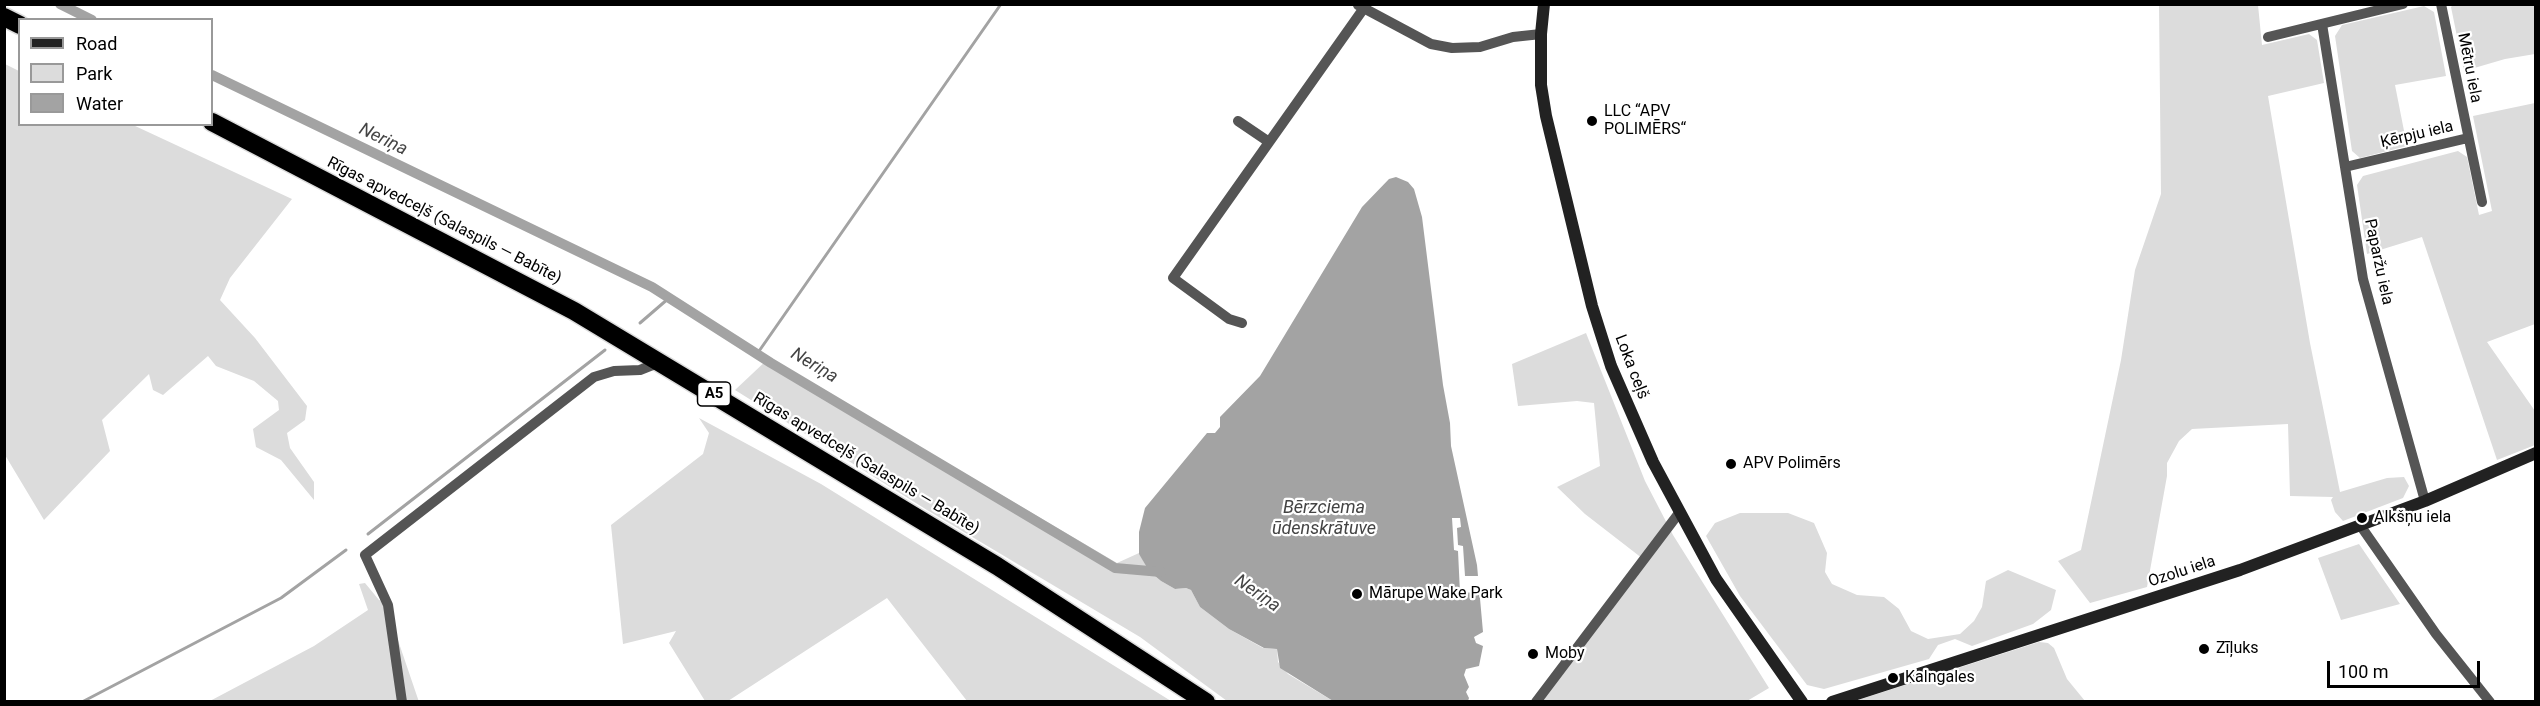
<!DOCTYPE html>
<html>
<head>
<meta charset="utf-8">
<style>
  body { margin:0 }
  #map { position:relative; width:2540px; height:706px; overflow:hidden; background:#fff; font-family:Roboto,sans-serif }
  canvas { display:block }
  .frame { position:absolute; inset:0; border:6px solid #000; pointer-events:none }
  .legend { position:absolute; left:18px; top:18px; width:195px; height:108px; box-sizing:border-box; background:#fff; border:2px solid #999; margin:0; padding:8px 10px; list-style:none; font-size:18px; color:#000 }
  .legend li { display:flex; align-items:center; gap:12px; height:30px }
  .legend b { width:30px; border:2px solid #999 }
  .scale { position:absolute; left:2327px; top:661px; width:153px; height:27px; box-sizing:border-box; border:3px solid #000; border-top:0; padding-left:8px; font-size:18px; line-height:21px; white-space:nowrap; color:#000; -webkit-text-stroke:4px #fff; paint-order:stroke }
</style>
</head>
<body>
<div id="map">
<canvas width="2540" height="706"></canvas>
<div class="frame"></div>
<ul class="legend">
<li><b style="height:8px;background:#222"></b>Road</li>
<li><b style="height:16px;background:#dcdcdc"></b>Park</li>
<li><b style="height:16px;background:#a3a3a3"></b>Water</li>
</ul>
<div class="scale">100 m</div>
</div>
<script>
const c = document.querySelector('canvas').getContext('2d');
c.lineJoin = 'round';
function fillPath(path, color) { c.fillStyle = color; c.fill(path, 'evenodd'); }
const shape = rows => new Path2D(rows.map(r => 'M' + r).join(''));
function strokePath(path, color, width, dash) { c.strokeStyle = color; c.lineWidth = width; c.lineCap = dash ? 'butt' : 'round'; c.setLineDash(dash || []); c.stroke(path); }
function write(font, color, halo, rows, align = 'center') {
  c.font = font + ' Roboto,sans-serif'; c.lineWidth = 4.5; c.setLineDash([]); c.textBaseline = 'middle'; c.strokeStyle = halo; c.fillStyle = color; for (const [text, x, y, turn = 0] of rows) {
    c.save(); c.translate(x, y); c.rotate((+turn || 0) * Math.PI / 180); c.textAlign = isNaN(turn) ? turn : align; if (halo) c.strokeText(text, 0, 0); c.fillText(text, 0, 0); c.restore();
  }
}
fillPath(shape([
  [2159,5,2258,5,2262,45,2309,34,2317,40,2324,83,2268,96,2310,343,2340,492,2387,478,2404,477,2409,486,2403,498,2343,521,2335,512,2331,500,2333,497,2290,496,2288,424,2192,429,2179,441,2167,463,2167,476,2147,587,2090,603,2058,561,2081,550,2121,360,2135,270,2161,194],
  [2453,5,2535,5,2535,54,2505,59,2464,71,2451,7],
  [2424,6,2434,12,2446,76,2395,85,2407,146,2360,158,2352,151,2335,36,2342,25],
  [5,64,19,71,20,124,133,125,292,199,230,278,220,300,255,338,307,406,305,420,287,433,290,448,314,482,314,500,281,460,256,447,253,429,279,410,278,401,254,381,216,366,208,356,163,395,153,390,149,374,102,420,110,451,44,520,5,455],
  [2535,103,2535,324,2487,342,2535,411,2535,445,2497,460,2422,237,2367,254,2357,185,2363,176,2458,151,2467,157,2479,215,2492,211,2473,116],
  [1586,333,1645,481,1673,535,1769,688,1747,701,1542,701,1647,562,1585,514,1557,487,1600,466,1594,403,1577,401,1518,406,1512,364],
  [769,358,1117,563,1139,553,1149,571,1161,581,1175,589,1186,588,1191,590,1200,607,1229,629,1263,648,1277,649,1278,662,1288,674,1333,701,1227,701,1140,637,927,510,735,390],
  [699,418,821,484,1171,701,967,701,887,598,728,701,705,701,669,643,676,631,623,644,611,525,703,454,709,433],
  [1740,513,1788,513,1814,523,1827,553,1825,572,1832,584,1857,595,1884,597,1899,609,1911,631,1928,639,1960,634,1974,621,1982,607,1986,581,2008,570,2056,590,2051,610,2033,624,1972,646,1955,639,1938,645,1929,659,1824,689,1807,685,1740,596,1706,536,1715,523],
  [2359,544,2400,604,2341,620,2318,558],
  [365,583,379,600,385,602,419,702,208,702,314,646,368,610,359,584],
  [2039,642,2048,643,2054,648,2067,679,2085,701,1852,702]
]), '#dcdcdc');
fillPath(shape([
  [1396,177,1408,182,1414,189,1422,217,1443,385,1450,423,1451,446,1477,565,1483,632,1474,637,1476,643,1483,646,1479,666,1466,669,1464,675,1469,687,1466,692,1469,698,1468,701,1333,701,1280,668,1277,649,1264,648,1229,629,1200,607,1191,590,1186,588,1175,589,1161,581,1149,571,1139,554,1139,532,1145,508,1207,433,1215,433,1220,427,1220,417,1260,376,1362,207,1389,179]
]), '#a3a3a3');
fillPath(shape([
  [1452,518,1460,518,1461,527,1457,528,1458,545,1463,546,1465,576,1481,576,1482,592,1460,593,1458,551,1454,550]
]), '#fff');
strokePath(shape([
  [640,323,669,298],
  [757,354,1001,4],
  [368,534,605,350],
  [82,702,281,598,346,550]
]), '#a3a3a3', 3);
strokePath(shape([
  [60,4,92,20],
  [212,75,652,287,771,363,1115,568,1161,572]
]), '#a3a3a3', 10);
const highway = shape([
  [4,17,20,25],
  [212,122,574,311,997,566,1206,702]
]);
strokePath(highway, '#dbdbdb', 21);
strokePath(shape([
  [2441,4,2482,202],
  [1358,5,1431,44,1452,48,1480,47,1513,37,1541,34],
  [2322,24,2363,279,2425,501],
  [2268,37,2403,4],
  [1238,121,1269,142],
  [2345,167,2468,138],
  [1242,323,1229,319,1173,278,1364,8],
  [2360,525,2436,634,2490,702],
  [402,702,388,605,365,555,594,377,614,371,640,370,660,362],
  [1536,702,1679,513]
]), '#555', 10);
strokePath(shape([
  [1544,4,1541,34,1541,85,1546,116,1592,306,1611,366,1653,462,1716,579,1802,702],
  [1832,702,2240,570,2425,501,2536,453]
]), '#222', 12);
strokePath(highway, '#000', 18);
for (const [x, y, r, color] of [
  [1592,121,6,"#000"],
  [1731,464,6,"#000"],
  [2362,518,6,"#000"],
  [1357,594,6,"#000"],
  [2204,649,6,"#000"],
  [1533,654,6,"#000"],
  [1893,678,6,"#000"]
]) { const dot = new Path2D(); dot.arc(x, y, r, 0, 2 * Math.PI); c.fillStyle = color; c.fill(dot); strokePath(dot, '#fff', 2); }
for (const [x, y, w] of [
  [714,394,33]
]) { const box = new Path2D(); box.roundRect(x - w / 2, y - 12, w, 24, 4.5); c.fillStyle = '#fff'; c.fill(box); strokePath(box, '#000', 1.5); }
write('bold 15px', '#000', null, [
  ["A5",714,394]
]);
write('16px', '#000', '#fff', [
  ["Mētru iela",2469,68,79],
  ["Ķērpju iela",2417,135,-13],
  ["Rīgas apvedceļš (Salaspils — Babīte)",444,221,27],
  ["Paparžu iela",2378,262,78],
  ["Loka ceļš",1631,367,69],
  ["Rīgas apvedceļš (Salaspils — Babīte)",866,464,31],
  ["Ozolu iela",2182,572,-18]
]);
write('16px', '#000', '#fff', [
  ["LLC “APV",1604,112],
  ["POLIMĒRS“",1604,130],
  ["APV Polimērs",1743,464],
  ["Alkšņu iela",2374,518],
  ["Mārupe Wake Park",1369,594],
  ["Zīļuks",2216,649],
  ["Moby",1545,654],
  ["Kalngales",1905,678]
], 'left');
write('italic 18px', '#444', '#fff', [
  ["Neriņa",383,140,26],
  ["Neriņa",814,366,31],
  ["Bērzciema",1324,508],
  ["ūdenskrātuve",1324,529],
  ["Neriņa",1257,594,35]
]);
</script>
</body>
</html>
